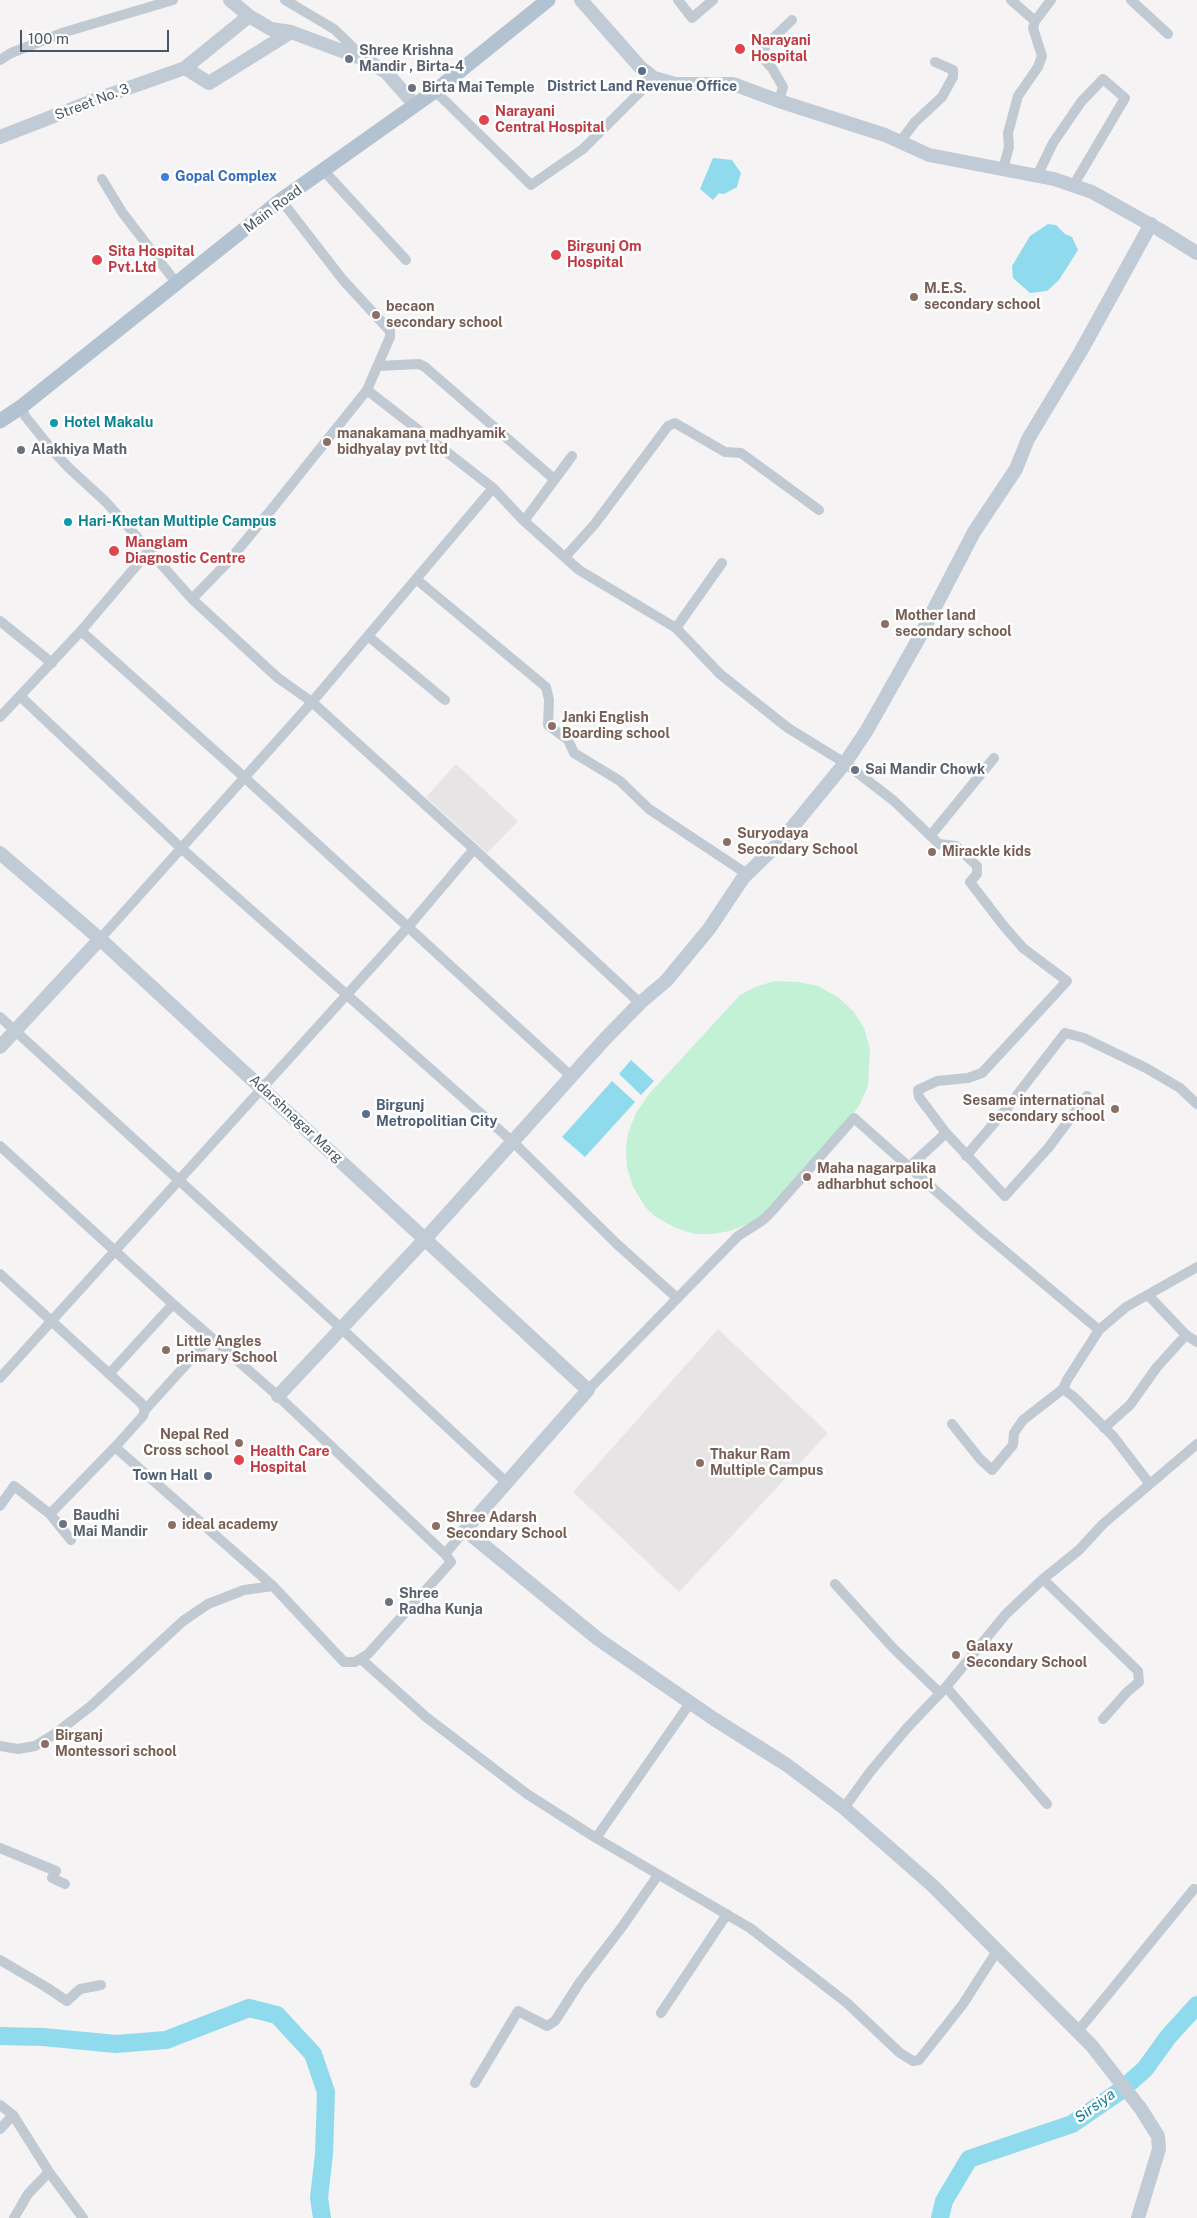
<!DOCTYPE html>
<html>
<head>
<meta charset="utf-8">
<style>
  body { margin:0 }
  #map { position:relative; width:1197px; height:2218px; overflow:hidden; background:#f5f3f3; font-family:"Public Sans",sans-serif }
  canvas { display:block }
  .scale { position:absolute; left:20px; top:30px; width:149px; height:22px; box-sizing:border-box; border:2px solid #4a5661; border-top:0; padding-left:6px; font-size:15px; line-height:18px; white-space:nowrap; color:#4a5661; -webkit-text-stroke:4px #fff; paint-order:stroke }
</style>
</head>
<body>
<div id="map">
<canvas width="1197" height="2218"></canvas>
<div class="scale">100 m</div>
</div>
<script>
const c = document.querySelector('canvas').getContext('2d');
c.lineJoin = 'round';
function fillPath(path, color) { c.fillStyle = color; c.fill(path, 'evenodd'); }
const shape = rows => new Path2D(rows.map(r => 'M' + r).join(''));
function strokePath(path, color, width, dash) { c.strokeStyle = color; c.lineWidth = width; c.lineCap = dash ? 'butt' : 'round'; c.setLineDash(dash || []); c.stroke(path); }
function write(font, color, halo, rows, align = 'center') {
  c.font = font + ' "Public Sans",sans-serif'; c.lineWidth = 5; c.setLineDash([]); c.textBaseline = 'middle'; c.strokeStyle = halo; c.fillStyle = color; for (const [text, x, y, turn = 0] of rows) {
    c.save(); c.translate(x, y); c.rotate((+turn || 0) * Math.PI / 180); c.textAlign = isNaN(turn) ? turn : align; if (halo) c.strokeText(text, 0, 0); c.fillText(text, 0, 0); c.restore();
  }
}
fillPath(shape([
  [456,764,518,821,487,853,426,797],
  [718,1329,828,1433,679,1592,573,1492]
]), '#e6e4e5');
fillPath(shape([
  [775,981,798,982,818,986,839,998,854,1012,864,1028,870,1049,868,1086,860,1104,849,1120,766,1212,755,1221,730,1231,712,1234,695,1234,676,1228,656,1217,646,1208,633,1187,627,1167,626,1150,628,1133,636,1113,649,1094,740,995,755,987]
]), '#c3f1d5');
fillPath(shape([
  [713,158,732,160,741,173,737,187,724,194,719,193,713,200,700,189],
  [1048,224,1056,225,1065,234,1072,237,1078,250,1059,280,1047,291,1030,293,1013,278,1012,266,1030,236],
  [631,1060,654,1081,641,1095,619,1074],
  [612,1081,635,1102,585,1157,562,1137]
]), '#90daee');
strokePath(shape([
  [0,2036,43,2037,116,2044,166,2040,249,2008,277,2015,313,2054,326,2092,324,2154,319,2198,322,2218],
  [940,2218,944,2201,969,2159,1072,2124,1120,2091,1145,2069,1168,2037,1197,2005]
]), '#90daee', 18);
strokePath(shape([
  [285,0,334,29,363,57],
  [678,0,692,18,713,0],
  [1011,0,1035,21,1051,0],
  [1131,0,1168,34],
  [0,60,11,53,65,32,173,0],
  [435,91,531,185,583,149,654,78],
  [779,101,783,87,772,68,761,56,766,45,792,20],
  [900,142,915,122,942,97,953,77,953,70,935,62],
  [1003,169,1009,147,1008,133,1018,96,1038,67,1042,56,1033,28,1035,21],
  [324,171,406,260],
  [1037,176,1053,143,1081,102,1103,79,1125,98,1073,186],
  [102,179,122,212,177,284],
  [378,366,419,364,425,367,554,479],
  [367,390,493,488,524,521,579,570,676,628,720,674,788,728,845,763,894,801,939,844,956,846,977,866,977,874,970,882,1003,925,1023,948,1067,981,982,1073,968,1078,937,1081,918,1090,919,1097,946,1133],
  [21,407,25,416,53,451,69,468,106,502,192,599,278,678,312,702,474,849,640,1003],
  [524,521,572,456],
  [565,557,594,525,668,426,675,423,725,452,741,453,819,510],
  [416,579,546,687,549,700,548,725,568,740,574,753,620,781,649,809,747,874],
  [192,599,227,563,271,510,367,390,390,337,390,331,343,280,281,200],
  [0,621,52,663],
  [676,628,722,563],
  [81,631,244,777,572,1077],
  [368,636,445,700],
  [20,696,181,848,513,1142,618,1245,677,1298],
  [0,717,81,631,148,552],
  [931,835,994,758],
  [100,939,312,702,493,488],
  [0,1017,342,1329,506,1482],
  [0,1146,173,1304,278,1396,445,1554],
  [966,1156,1007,1108,1065,1033,1084,1038,1146,1068,1180,1088,1197,1104],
  [909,1167,946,1133,1005,1196,1049,1147,1087,1096],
  [0,1274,141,1403,145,1410,143,1416,115,1447,50,1514],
  [1148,1295,1186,1335,1197,1342],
  [109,1374,173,1304],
  [0,1378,408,927,474,849],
  [588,1390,738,1236,763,1220,773,1210,854,1118,981,1231,1099,1330],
  [145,1410,211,1337],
  [952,1424,980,1459,992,1470,1013,1445,1014,1433,1023,1420,1063,1389],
  [1104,1428,1130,1405,1157,1367,1186,1335],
  [115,1447,273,1586,344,1662,355,1662,368,1654,451,1562,445,1554,465,1530],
  [1149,1483,1113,1436,1074,1397,1063,1389,1067,1380,1099,1330,1126,1307,1197,1267],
  [0,1506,14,1486,50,1514,71,1540],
  [1043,1579,1138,1671,1139,1682,1127,1692,1103,1719],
  [835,1584,893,1648,940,1693],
  [361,1659,426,1717,527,1794,596,1838,750,1928,847,2003,900,2053,913,2061,919,2060,963,2004,997,1951],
  [946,1687,1047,1804],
  [0,1746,18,1749,35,1746,56,1733,91,1706,183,1621,208,1604,244,1590,273,1586],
  [844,1808,870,1772,907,1728,946,1687,1006,1614,1043,1579,1079,1550,1103,1524,1197,1444],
  [596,1838,690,1703],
  [0,1848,56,1871,52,1878,65,1884],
  [0,1960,46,1987,67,2001,80,1989,101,1985],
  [661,2013,727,1914],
  [1078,2031,1194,1889],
  [475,2083,518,2011,547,2026,555,2021,580,1982,622,1927,658,1875],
  [0,2105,13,2115,49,2172,83,2218],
  [0,2129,13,2115],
  [14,2218,28,2194,49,2172]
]), '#c1cad2', 10);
strokePath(shape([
  [230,0,249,16,271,29,291,32,366,60,386,72,414,104],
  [581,0,640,67,654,78,675,84,733,84,779,101,885,135,929,155,1054,179,1092,192,1160,230,1197,253],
  [185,68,249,16],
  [0,137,100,98,185,68,209,83,291,32],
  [0,853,100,939,588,1390,465,1530,598,1639,714,1719,787,1765,844,1808,933,1886,1092,2046,1141,2109,1158,2136,1159,2149,1138,2218],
  [0,1047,100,939],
  [278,1396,425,1239,604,1040,640,1003,666,981,709,929,743,878,781,841,845,763,867,730,919,638,974,532,1016,469,1028,439,1081,351,1151,224]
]), '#c1cbd6', 14);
strokePath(shape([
  [0,421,21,407,281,200,435,91,548,0]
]), '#b3c2d1', 15);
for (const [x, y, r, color] of [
  [740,49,6,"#e0444e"],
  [349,59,5,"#6b7280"],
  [642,71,5,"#5c6f8a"],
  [412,88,5,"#6b7280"],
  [484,120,6,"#e0444e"],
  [165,177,5,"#3f7fe0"],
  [556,255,6,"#e0444e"],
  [97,260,6,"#e0444e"],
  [914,297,5,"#8d6e63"],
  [376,315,5,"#8d6e63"],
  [54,423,5,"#0f9aa8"],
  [327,442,5,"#8d6e63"],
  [21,450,5,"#6b7280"],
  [68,522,5,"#0f9aa8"],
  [114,551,6,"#e0444e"],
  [885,624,5,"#8d6e63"],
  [552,726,5,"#8d6e63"],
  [855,770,5,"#6b7280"],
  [727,842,5,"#8d6e63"],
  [932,852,5,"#8d6e63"],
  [1115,1109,5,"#8d6e63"],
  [366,1114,5,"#5c6f8a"],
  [807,1177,5,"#8d6e63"],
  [166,1350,5,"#8d6e63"],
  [239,1443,5,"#8d6e63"],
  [239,1460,6,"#e0444e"],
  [700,1463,5,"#8d6e63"],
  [208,1476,5,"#5c6f8a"],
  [63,1524,5,"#6b7280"],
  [172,1525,5,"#8d6e63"],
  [436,1526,5,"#8d6e63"],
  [389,1602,5,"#6b7280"],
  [956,1655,5,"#8d6e63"],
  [45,1744,5,"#8d6e63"]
]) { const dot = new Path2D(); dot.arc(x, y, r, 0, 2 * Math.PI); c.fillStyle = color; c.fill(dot); strokePath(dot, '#fff', 2); }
write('bold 14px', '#be3a42', '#fff', [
  ["Narayani",751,41],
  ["Hospital",751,57],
  ["Narayani",495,112],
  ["Central Hospital",495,128],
  ["Birgunj Om",567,247],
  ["Hospital",567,263],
  ["Sita Hospital",108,252],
  ["Pvt.Ltd",108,268],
  ["Manglam",125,543],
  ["Diagnostic Centre",125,559],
  ["Health Care",250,1452],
  ["Hospital",250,1468]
], 'left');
write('bold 14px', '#5b616d', '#fff', [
  ["Shree Krishna",359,51],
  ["Mandir , Birta-4",359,67],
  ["Birta Mai Temple",422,88],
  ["Alakhiya Math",31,450],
  ["Sai Mandir Chowk",865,770],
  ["Baudhi",73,1516],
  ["Mai Mandir",73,1532],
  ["Shree",399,1594],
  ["Radha Kunja",399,1610]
], 'left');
write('bold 14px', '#4e5e75', '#fff', [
  ["District Land Revenue Office",642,87],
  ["Birgunj",376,1106,"left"],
  ["Metropolitian City",376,1122,"left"],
  ["Town Hall",198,1476,"right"]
]);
write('14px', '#4a5661', '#fff', [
  ["Street No. 3",92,102,-21],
  ["Main Road",273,209,-37],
  ["Adarshnagar Marg",296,1119,43]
]);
write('bold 14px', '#366cbe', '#fff', [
  ["Gopal Complex",175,177]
], 'left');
write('bold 14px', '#785e54', '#fff', [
  ["M.E.S.",924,289],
  ["secondary school",924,305],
  ["becaon",386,307],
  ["secondary school",386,323],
  ["manakamana madhyamik",337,434],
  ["bidhyalay pvt ltd",337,450],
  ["Mother land",895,616],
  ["secondary school",895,632],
  ["Janki English",562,718],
  ["Boarding school",562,734],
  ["Suryodaya",737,834],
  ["Secondary School",737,850],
  ["Mirackle kids",942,852],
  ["Sesame international",1105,1101,"right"],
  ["secondary school",1105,1117,"right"],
  ["Maha nagarpalika",817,1169],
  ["adharbhut school",817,1185],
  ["Little Angles",176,1342],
  ["primary School",176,1358],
  ["Nepal Red",229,1435,"right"],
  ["Cross school",229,1451,"right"],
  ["Thakur Ram",710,1455],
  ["Multiple Campus",710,1471],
  ["Shree Adarsh",446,1518],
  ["Secondary School",446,1534],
  ["ideal academy",182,1525],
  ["Galaxy",966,1647],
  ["Secondary School",966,1663],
  ["Birganj",55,1736],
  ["Montessori school",55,1752]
], 'left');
write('bold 14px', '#0d838f', '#fff', [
  ["Hotel Makalu",64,423],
  ["Hari-Khetan Multiple Campus",78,522]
], 'left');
write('italic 15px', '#0c7c9b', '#fff', [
  ["Sirsiya",1095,2106,-36]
]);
</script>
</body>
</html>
